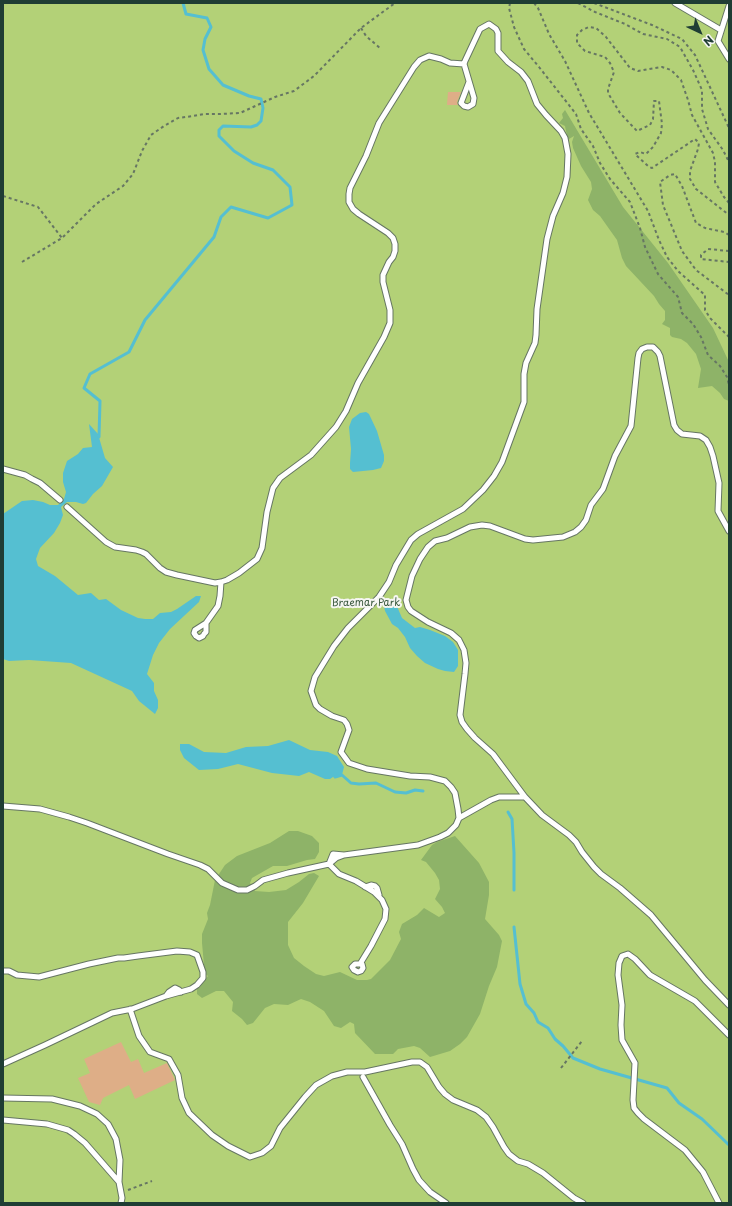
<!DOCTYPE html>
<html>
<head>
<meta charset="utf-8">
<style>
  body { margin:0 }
  #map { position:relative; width:732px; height:1206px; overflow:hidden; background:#eadfbb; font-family:"Playpen Sans",sans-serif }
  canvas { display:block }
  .frame { position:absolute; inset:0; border:4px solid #1f3d34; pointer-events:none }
  .north { position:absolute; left:680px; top:12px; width:40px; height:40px; -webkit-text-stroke:3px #f6f6f2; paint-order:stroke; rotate:136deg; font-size:11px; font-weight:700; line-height:16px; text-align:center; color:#1f3d34 }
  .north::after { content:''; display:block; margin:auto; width:14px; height:18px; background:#1f3d34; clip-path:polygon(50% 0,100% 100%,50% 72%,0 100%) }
</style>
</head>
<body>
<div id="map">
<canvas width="732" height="1206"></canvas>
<div class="frame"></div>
<div class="north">N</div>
</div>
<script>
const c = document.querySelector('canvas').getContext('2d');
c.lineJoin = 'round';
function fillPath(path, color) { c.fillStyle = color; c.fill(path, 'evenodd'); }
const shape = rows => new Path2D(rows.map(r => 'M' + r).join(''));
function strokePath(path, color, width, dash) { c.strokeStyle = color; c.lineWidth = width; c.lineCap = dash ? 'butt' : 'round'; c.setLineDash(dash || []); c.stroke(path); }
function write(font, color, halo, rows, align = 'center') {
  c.font = font + ' "Playpen Sans",sans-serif'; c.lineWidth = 4; c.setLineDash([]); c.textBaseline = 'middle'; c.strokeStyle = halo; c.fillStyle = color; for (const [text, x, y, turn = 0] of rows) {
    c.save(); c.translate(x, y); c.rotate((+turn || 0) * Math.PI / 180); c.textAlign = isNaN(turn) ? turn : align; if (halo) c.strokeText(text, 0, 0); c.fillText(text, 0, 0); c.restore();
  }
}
fillPath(shape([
  [3,3,729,3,729,1203,3,1203]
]), '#b3d177');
fillPath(shape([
  [565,110,623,207,668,263,713,328,729,362,729,401,724,399,720,393,712,386,698,388,701,369,696,354,687,343,681,339,672,337,670,335,670,328,662,324,665,320,665,311,659,304,654,296,626,266,622,258,617,240,600,216,593,210,588,200,592,189,591,182,581,166,573,148,572,142,574,136,569,139,567,136,565,126,559,123,563,118,562,114],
  [289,831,298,831,312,836,319,843,319,852,315,859,307,860,287,866,273,866,252,878,250,883,255,891,269,892,286,890,299,882,309,874,314,873,319,876,303,903,288,922,288,945,294,958,304,966,316,974,324,976,340,972,357,980,367,980,371,979,390,960,401,939,399,932,402,924,417,915,424,908,439,917,445,913,442,907,435,899,440,889,439,880,435,873,426,862,421,860,432,845,437,842,455,836,479,863,489,882,489,895,485,919,499,935,502,941,497,967,489,986,480,1014,467,1037,460,1044,450,1051,430,1057,420,1048,414,1046,398,1049,393,1054,375,1054,355,1033,354,1024,350,1022,341,1028,334,1026,324,1011,310,1002,301,999,288,1005,274,1004,265,1008,253,1023,247,1025,242,1019,232,1011,233,1002,224,991,216,991,202,998,197,994,197,989,208,976,203,972,204,965,202,943,202,934,208,919,207,913,210,905,215,880,225,865,237,856,270,843]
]), '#8eb368');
fillPath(shape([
  [366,412,369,414,377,431,384,455,384,461,381,468,373,470,353,472,350,469,350,463,351,449,349,427,352,419,360,413],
  [89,424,98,434,105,458,113,467,102,486,93,494,86,503,83,504,76,502,67,502,61,507,63,515,60,523,54,533,40,548,36,559,38,566,55,576,78,595,91,593,99,600,106,599,121,610,138,618,145,619,153,619,160,613,171,612,177,609,196,596,201,596,199,602,170,629,159,643,153,655,147,674,154,683,154,691,158,700,158,708,155,714,139,701,132,691,71,663,29,660,9,661,3,659,3,514,22,501,33,500,43,502,50,505,58,505,64,499,66,492,63,482,63,473,67,461,78,454,83,448,92,447],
  [390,603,396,604,402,618,415,628,420,627,430,630,445,636,453,642,458,650,458,666,454,672,445,671,438,669,425,663,417,656,410,648,405,637,398,628,392,624,385,611,384,606],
  [289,740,310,750,328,752,337,756,344,767,342,775,333,777,330,779,325,779,309,772,299,776,272,773,238,764,218,769,199,770,184,758,180,750,180,744,189,744,204,752,226,753,246,747,268,746]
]), '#55bfd1');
strokePath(shape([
  [99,437,100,401,84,388,90,374,129,352,145,320,214,237,221,217,231,207,268,218,292,205,290,187,273,170,253,163,234,151,219,136,219,130,223,126,251,127,257,125,261,121,263,108,261,99,249,96,223,85,209,69,203,50,205,39,211,27,207,18,186,14,183,3],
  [335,777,342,775,351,783,359,784,376,783,395,792,406,793,415,790,423,791],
  [508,812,512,819,514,853,514,890],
  [514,927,520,984,526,1004,534,1013,538,1022,548,1028,555,1039,563,1046,573,1058,600,1069,667,1088,679,1103,702,1119,729,1145]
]), '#55bfd1', 3);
fillPath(shape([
  [448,92,461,92,457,102,458,105,447,105],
  [121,1042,131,1062,138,1059,144,1073,167,1063,175,1080,135,1099,129,1085,103,1098,100,1105,89,1102,78,1078,90,1073,84,1059]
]), '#deae87');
const lane = shape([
  [675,3,721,30],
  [729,6,718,41,729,59],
  [3,469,25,475,32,479,40,483,60,500],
  [67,507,106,542,115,547,136,550,142,552,146,554,160,568,166,572,177,575,215,583,221,582,227,580,239,573,257,559,262,548,267,512,273,488,280,478,311,455,336,427,346,411,358,383,384,337,390,323,390,310,383,282,383,275,389,262,393,257,395,251,395,244,393,238,388,233,359,214,353,209,349,202,349,194,350,188,366,156,379,123,414,67,420,60,429,56,441,59,450,63,464,64],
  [729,531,718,511,719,483,713,456,710,447,706,440,700,436,682,434,677,430,674,425,660,356,658,352,653,347,647,347,642,349,639,353,638,358,631,426,615,456,603,489,591,505,586,520,581,527,575,532,563,537,533,540,525,539,490,526,482,525,470,527,447,538,435,541,428,547,420,559,412,576,406,600,408,607,411,611,428,622,451,633,459,640,464,650,466,663,465,674,460,715,462,722,467,729,475,738,493,754,525,797,542,815,569,835,576,842,582,852,594,867,601,874,620,888,651,915,705,980,729,1005],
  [206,623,206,632,204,634,203,636,199,638,196,636,194,633,195,630,206,623,218,606,220,596,221,582],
  [3,806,40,809,69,817,87,823,168,854,200,865,208,869,222,883,238,890,247,890,255,886,263,880,288,873,329,864,339,874,356,881,374,892,382,900,386,909,385,919,371,946,360,964,355,964,352,967,354,970,358,972,361,971,363,968,362,964,360,964],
  [459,818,491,800,499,797,525,797],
  [344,855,336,858,329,864,333,854,344,855,418,845,440,837,448,833,456,825,459,818,458,809,455,793,451,787,445,781,430,777,410,776,367,769,349,763,341,752,349,730,347,724,344,720,332,716,320,709,316,705,311,691,315,677,334,646,348,628,379,597,389,582,396,565,411,540,418,534,463,509,483,490,494,476,502,462,524,402,524,374,526,363,535,343,536,335,537,309,547,239,553,216,563,193,567,177,568,154,565,138,561,131,546,115,537,104,528,81,521,72,508,62,498,51,498,33,496,29,489,24,480,29,465,61,464,64,474,98,473,104,468,107,464,106,461,103,469,82],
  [365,887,371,885,375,886,377,888,379,895],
  [3,971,9,971,17,975,39,977,89,964,118,958,124,958,138,956,177,951,190,952,197,955,203,972,203,978,197,985,191,989,166,996],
  [130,1009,139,1036,150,1052,169,1059,178,1075,182,1098,189,1113,212,1135,228,1146,250,1157,262,1153,271,1146,280,1128,305,1097,316,1085,332,1076,347,1072,365,1072,412,1062,420,1062,427,1067,439,1087,445,1094,453,1100,477,1110,486,1117,493,1127,504,1147,509,1154,518,1161,528,1164,543,1173,574,1198,583,1203],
  [3,1064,45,1045,112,1013,132,1009,166,996,169,992,175,988,179,990,181,992],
  [363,1077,390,1125,402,1144,413,1169,419,1180,430,1192,446,1203],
  [3,1098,52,1099,80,1106,97,1114,108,1124,116,1139,120,1160,119,1182],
  [3,1120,47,1124,68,1130,74,1134,85,1143,119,1182,122,1198,121,1203],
  [719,1203,703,1172,685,1150,644,1119,638,1113,634,1108,633,1100,635,1063,622,1040,621,1025,622,1005,618,975,619,963,622,956,628,954,635,959,650,975,695,1001,729,1035]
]);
strokePath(lane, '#667663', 7);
strokePath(shape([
  [510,3,509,8,514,27,524,49,539,67,576,114,581,129,593,146,600,163,610,179,630,202,640,228,645,247,658,274,678,297,682,313,693,324,701,337,708,355,720,366,727,377,729,385],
  [534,3,538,8,549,34,565,61,589,113,648,211,659,240,667,257,678,271,705,295,705,310,710,318,729,337],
  [578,3,595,12,625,24,643,34,667,39,680,47,693,70,702,90,702,109,708,129,723,150,729,162],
  [594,3,652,25,682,39,695,55,729,128],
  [361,28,366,36,381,49],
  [3,196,38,207,62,238],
  [729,203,724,197,715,182,715,162,713,153,692,115,688,100,681,80,671,70,662,67,638,71,630,68,606,37,596,28,589,27,582,30,577,35,577,43,585,51,605,57,610,63,614,72,608,89,608,93,620,113,637,131,650,125,653,119,654,101,659,101,662,124,661,133,653,147,646,154,640,152,635,154,649,167,652,168,695,139,699,143,698,149,690,171,690,179,696,189,729,215],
  [729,235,724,232,705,228,696,223,682,186,675,174,670,175,660,182,663,205,682,251,696,270,729,295],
  [729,251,708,249,701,255,701,259,729,262],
  [22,262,62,238,96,204,123,186,133,174,142,151,151,135,164,126,178,118,193,116,204,114,220,114,240,113,275,97,294,91,314,76,361,28,395,3],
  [561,1068,582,1041],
  [128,1190,152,1181]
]), '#667663', 2, [3, 3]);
strokePath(lane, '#fff', 5);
write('10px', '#3d5b41', '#f6f6f2', [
  ["Braemar Park",366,603]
]);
</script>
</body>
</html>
